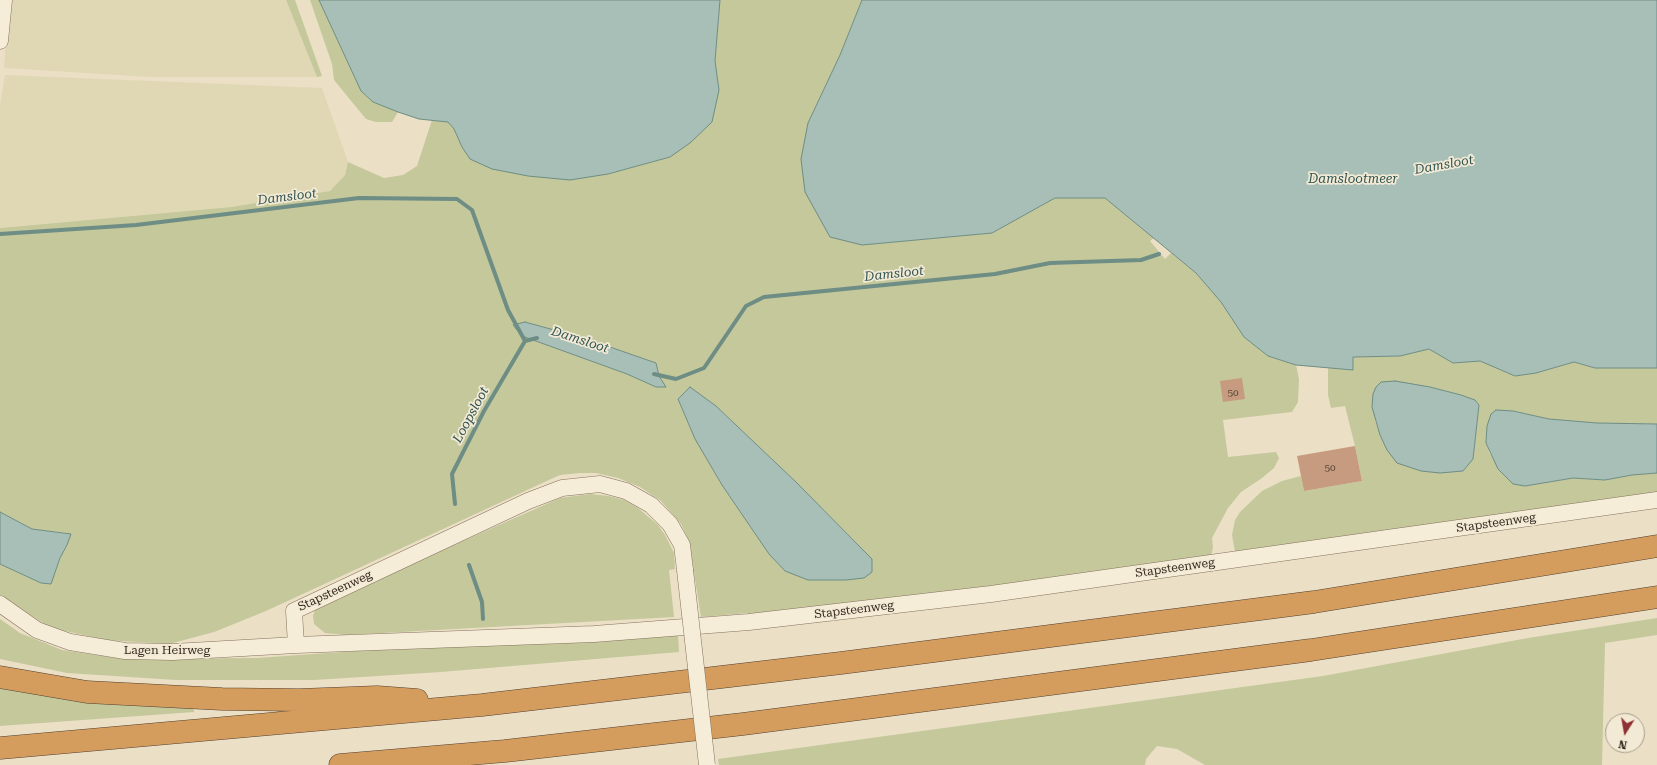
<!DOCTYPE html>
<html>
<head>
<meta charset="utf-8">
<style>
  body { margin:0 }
  #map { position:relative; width:1657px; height:765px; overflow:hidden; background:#ebdfc6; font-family:"Roboto Serif",serif }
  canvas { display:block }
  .north { position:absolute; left:1605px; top:713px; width:40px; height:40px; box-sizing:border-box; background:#f3ead5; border:1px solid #a79d8d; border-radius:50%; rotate:191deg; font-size:11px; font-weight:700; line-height:16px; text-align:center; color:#362a20 }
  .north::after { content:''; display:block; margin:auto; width:14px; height:18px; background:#8f3134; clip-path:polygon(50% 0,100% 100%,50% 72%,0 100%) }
</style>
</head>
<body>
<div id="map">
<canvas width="1657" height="765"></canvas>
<div class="north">N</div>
</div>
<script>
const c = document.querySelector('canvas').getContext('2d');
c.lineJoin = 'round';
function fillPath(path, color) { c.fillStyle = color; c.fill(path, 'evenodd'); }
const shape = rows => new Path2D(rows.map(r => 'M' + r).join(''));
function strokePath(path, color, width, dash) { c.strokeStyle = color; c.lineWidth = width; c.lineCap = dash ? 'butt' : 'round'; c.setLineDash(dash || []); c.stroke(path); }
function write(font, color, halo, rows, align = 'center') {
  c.font = font + ' "Roboto Serif",serif'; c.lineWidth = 3.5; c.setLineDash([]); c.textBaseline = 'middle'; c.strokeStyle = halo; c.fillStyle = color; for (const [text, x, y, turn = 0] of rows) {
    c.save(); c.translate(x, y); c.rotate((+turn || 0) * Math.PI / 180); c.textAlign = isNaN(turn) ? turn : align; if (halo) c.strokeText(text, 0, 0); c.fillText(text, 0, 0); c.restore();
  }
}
fillPath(shape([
  [11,0,286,0,317,77,151,77,4,68,8,16],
  [5,75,322,88,348,162,345,175,330,191,231,207,0,228,0,105]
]), '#e0d8b4');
fillPath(shape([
  [286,0,295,0,322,76,317,77],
  [310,0,319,0,361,91,373,102,398,112,392,122,376,122,366,119,334,80,332,64],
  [720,0,862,0,840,55,808,123,862,245,992,233,1055,198,1105,198,1154,238,1150,241,1165,259,1171,253,1196,273,1221,302,1244,337,1268,356,1296,365,1299,379,1298,402,1292,412,1223,420,1228,457,1276,452,1279,458,1274,468,1262,478,1241,492,1228,508,1212,538,1213,547,1211,557,913,597,750,615,747,613,701,617,689,541,681,524,661,501,640,487,618,478,596,473,580,473,560,475,551,479,266,611,214,632,169,644,106,640,56,629,46,625,0,595,0,564,41,583,50,584,60,558,67,545,66,533,32,529,0,512,0,228,231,207,330,191,345,175,348,162,384,178,403,175,417,166,432,120,448,122,454,129,462,147,608,174,670,157,719,90,715,61],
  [525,322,587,339,656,363,659,376,656,387,627,374,522,336],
  [690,388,716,406,797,483,872,559,785,571,769,554,722,485,695,439,678,399],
  [1429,349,1453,363,1480,361,1515,376,1536,373,1574,362,1595,368,1657,368,1657,424,1597,423,1549,419,1513,411,1487,426,1486,443,1490,454,1525,486,1573,478,1605,480,1632,475,1657,473,1657,492,1235,552,1232,535,1235,520,1240,512,1262,491,1282,481,1301,476,1304,491,1362,481,1355,446,1345,406,1331,408,1328,395,1328,368,1353,370,1352,357,1400,356],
  [1430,387,1461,395,1475,400,1479,405,1473,459,1387,450,1375,420],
  [590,494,609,496,624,500,638,508,658,525,665,535,674,553,675,569,669,570,674,617,346,635,325,633,314,624,313,616,316,607,323,603,560,498],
  [1657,618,1657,635,1605,643,1602,765,1205,765,1177,749,1157,746,1146,759,1145,765,719,765,718,759,1323,676,1528,638],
  [0,619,20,633,62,650,123,659,257,658,413,647,678,634,679,652,441,672,314,680,176,680,67,673,0,659],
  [0,687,23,692,85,701,194,707,194,712,0,726]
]), '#c4c89b');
const water = shape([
  [319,0,720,0,715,61,719,90,712,122,690,143,670,157,608,174,570,180,528,176,492,169,470,159,462,147,454,129,448,122,419,119,398,112,373,102,361,91,319,0],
  [862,0,1657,0,1657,368,1595,368,1574,362,1536,373,1515,376,1480,361,1453,363,1429,349,1400,356,1353,357,1353,370,1296,365,1268,356,1244,337,1221,302,1196,273,1105,198,1055,198,992,233,862,245,830,237,805,192,801,159,808,123,840,55,862,0],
  [525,322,587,339,656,363,659,376,666,387,656,387,627,374,522,336,513,325,525,322],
  [1395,381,1430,387,1461,395,1475,400,1479,405,1473,459,1463,471,1440,473,1421,471,1397,463,1387,450,1380,435,1372,407,1373,394,1376,387,1381,382,1395,381],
  [690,387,716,406,797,483,863,550,872,559,872,572,864,578,846,580,808,580,785,571,769,554,722,485,695,439,678,399,690,387],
  [1496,410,1513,411,1549,419,1597,423,1657,424,1657,473,1632,475,1605,480,1573,478,1525,486,1513,484,1498,469,1486,443,1487,426,1491,414,1496,410],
  [0,512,32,529,71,534,67,545,60,558,51,584,41,583,0,564,0,512]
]);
fillPath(water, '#a7bfb7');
strokePath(water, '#6e8d84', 1);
strokePath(shape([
  [0,234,136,225,359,198,457,199,472,210,508,310,525,341,537,338],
  [654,374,676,379,704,368,746,306,764,297,995,274,1050,263,1141,260,1159,254],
  [455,504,452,474,484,411,525,341],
  [469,565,482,602,483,619]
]), '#6e8d84', 4);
fillPath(shape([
  [1242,378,1245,399,1223,402,1220,381],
  [1355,446,1362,481,1304,491,1297,456]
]), '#c69b7f');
const minor = shape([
  [0,41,4,0],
  [0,604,37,630,70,642,125,651,173,652,296,645,594,634,749,622,991,594,1657,500],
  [296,645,294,611,528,501,562,488,600,484,626,491,651,505,670,524,682,545,685,570]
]);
const highway = shape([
  [0,677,87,692,222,699,299,700,377,697,417,700],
  [0,748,482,705,841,663,1314,602,1657,546],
  [340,765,505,751,743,724,1311,650,1657,597]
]);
strokePath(minor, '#85715d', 17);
strokePath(highway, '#534031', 23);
strokePath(minor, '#f6edd9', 16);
strokePath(highway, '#d49d5d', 22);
const minorBridge = shape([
  [685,570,707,765]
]);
strokePath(minorBridge, '#85715d', 17, []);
strokePath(minorBridge, '#f6edd9', 16);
write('10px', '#5a4638', null, [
  ["50",1233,393],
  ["50",1330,468]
]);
write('12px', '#362a20', '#f3ead5', [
  ["Stapsteenweg",1496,523,-8],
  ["Stapsteenweg",1175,568,-8],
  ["Stapsteenweg",335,591,-25],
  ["Stapsteenweg",854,610,-7],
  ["Lagen Heirweg",167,650]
]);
write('italic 13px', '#305552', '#f3ead5', [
  ["Damsloot",1444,165,-10],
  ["Damslootmeer",1353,179],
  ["Damsloot",287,197,-7],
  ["Damsloot",894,274,-6],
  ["Damsloot",580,340,18],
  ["Loopsloot",471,415,-62]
]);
</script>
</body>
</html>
